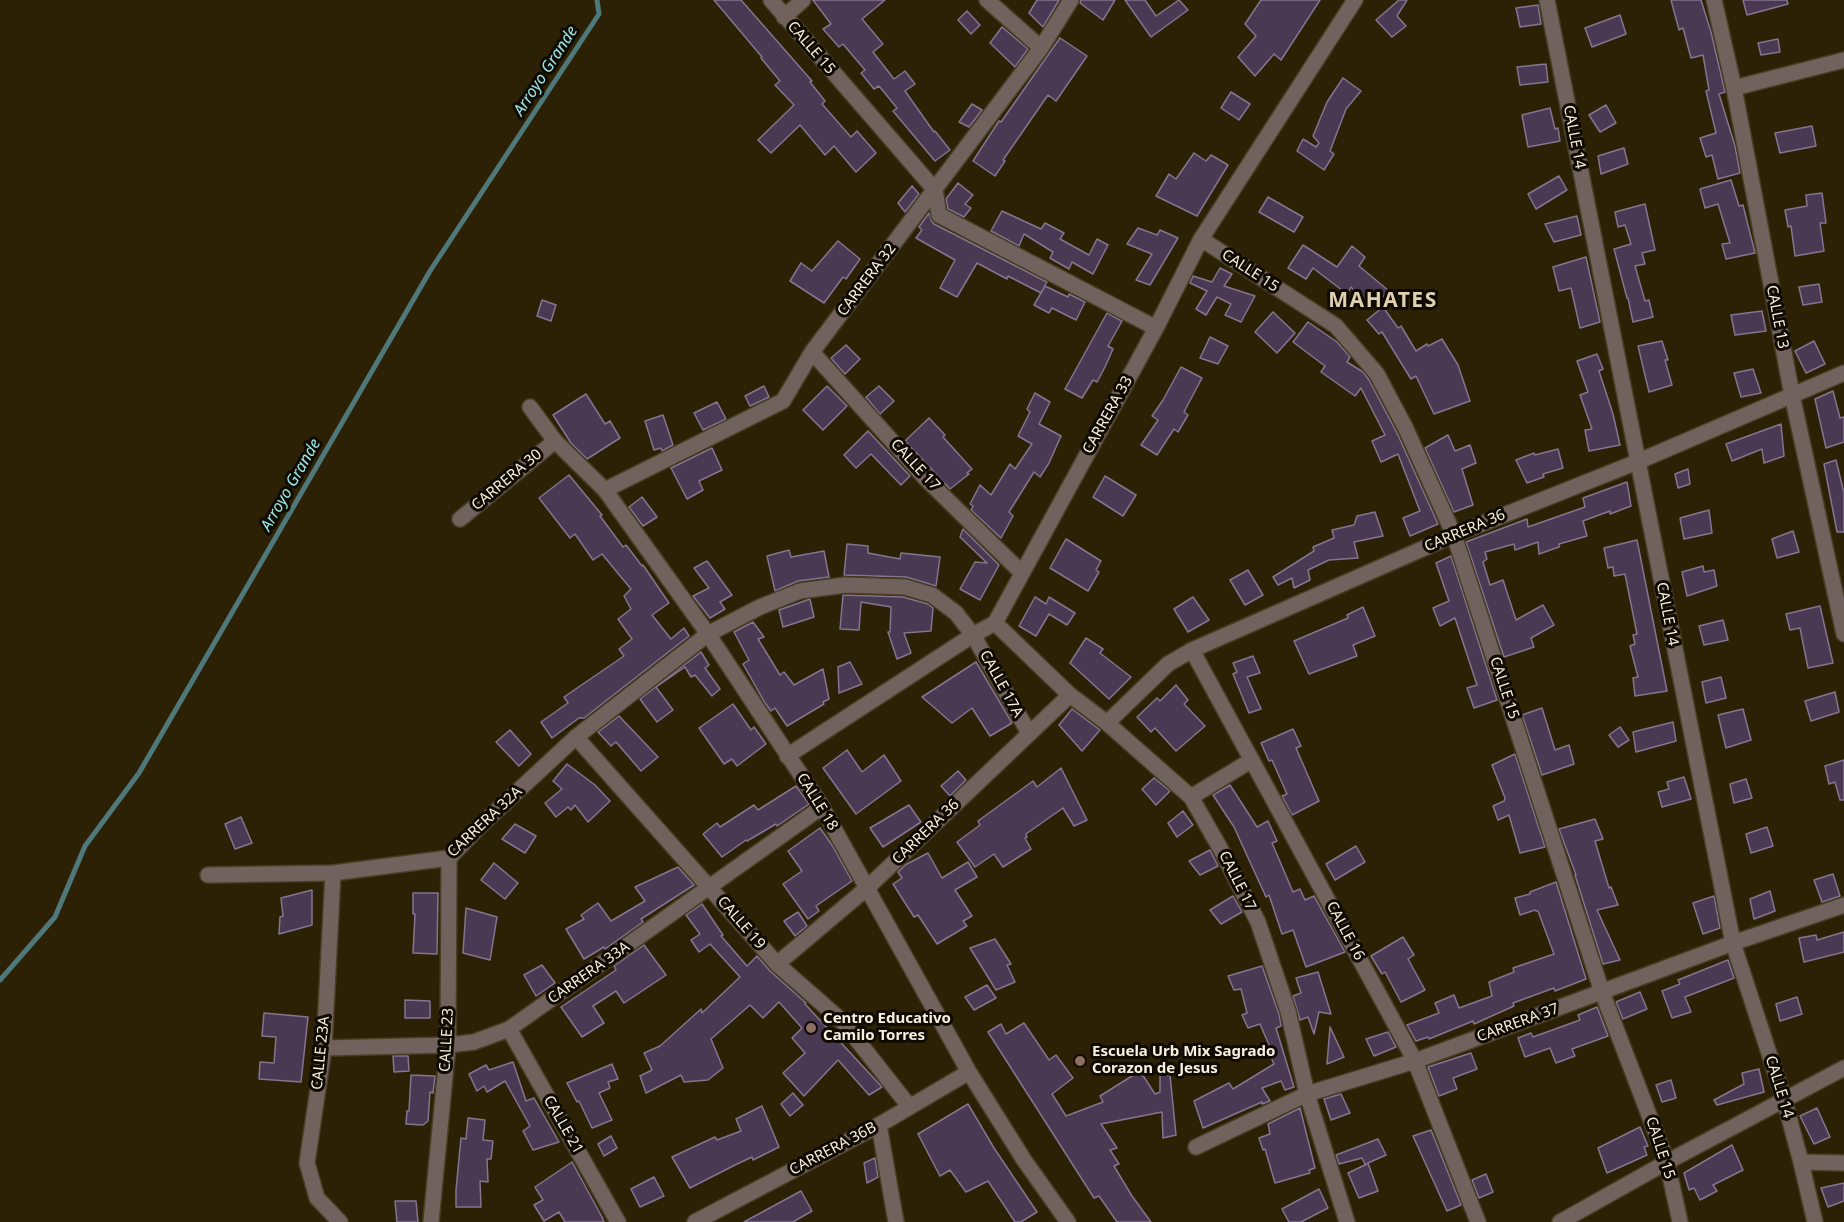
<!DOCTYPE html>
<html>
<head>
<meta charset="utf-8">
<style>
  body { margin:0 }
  canvas { display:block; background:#2c2104 }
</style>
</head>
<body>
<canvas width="1844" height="1222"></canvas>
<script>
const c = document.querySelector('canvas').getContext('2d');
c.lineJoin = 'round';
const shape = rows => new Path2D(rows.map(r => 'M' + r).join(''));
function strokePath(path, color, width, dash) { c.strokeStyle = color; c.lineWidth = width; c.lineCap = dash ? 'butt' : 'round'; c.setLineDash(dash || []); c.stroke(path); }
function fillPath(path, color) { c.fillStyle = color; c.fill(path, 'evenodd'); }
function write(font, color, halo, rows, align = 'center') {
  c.font = font + ' "Noto Sans",sans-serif'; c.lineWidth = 6; c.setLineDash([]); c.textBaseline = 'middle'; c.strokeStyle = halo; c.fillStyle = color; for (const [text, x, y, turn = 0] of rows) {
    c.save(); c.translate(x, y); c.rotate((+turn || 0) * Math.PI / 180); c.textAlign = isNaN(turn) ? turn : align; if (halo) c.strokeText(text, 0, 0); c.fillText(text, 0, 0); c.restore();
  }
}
strokePath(shape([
  [0,980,55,917,85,846,139,773,430,271,599,14,597,0]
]), '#4f787a', 5);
const building = shape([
  [714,0,741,0,812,81,810,82,825,101,822,104,851,137,857,131,876,153,856,172,834,146,825,155,800,125,771,153,758,140,794,105,775,85,780,81,761,58,762,57,714,0],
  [813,0,885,0,862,19,883,44,873,52,894,79,905,71,915,84,905,91,934,132,935,131,950,150,935,161,893,111,897,108,879,86,874,89,861,73,865,70,843,44,839,47,823,29,831,24,813,0],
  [1037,0,1059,0,1043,27,1029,13,1037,0],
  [1081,0,1115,0,1103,20,1080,3,1081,0],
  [1125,0,1145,0,1156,16,1179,0,1188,10,1151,37,1125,0],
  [1261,0,1320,0,1281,60,1274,54,1255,76,1238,57,1256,36,1245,24,1261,0],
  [1399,0,1407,0,1397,16,1406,26,1392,37,1376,20,1399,0],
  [1671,0,1701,0,1711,32,1725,92,1719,94,1735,146,1740,173,1718,179,1712,155,1706,157,1700,138,1716,133,1706,91,1709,90,1703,55,1691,58,1683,28,1679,30,1671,0],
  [1743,0,1787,0,1788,4,1747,15,1743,0],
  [1538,5,1541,24,1520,27,1516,8,1538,5],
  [967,11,980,25,971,34,958,20,967,11],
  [1620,15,1626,34,1592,47,1585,28,1620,15],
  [1002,27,1028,49,1015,67,990,43,1002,27],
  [1060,38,1087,56,1056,101,1048,95,1003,160,1005,161,995,176,973,161,999,121,1001,122,1060,38],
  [1778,39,1780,52,1761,55,1758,43,1778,39],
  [1546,64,1548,82,1520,85,1517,67,1546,64],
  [1343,78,1361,91,1346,109,1330,151,1334,154,1324,170,1297,151,1303,139,1316,147,1319,143,1313,136,1327,102,1343,78],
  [1231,92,1250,104,1239,120,1221,108,1231,92],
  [972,104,982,110,969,127,959,122,972,104],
  [1606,105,1616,123,1600,132,1589,115,1606,105],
  [1550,108,1555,129,1558,128,1560,141,1528,147,1522,115,1550,108],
  [1812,126,1816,146,1780,153,1775,133,1812,126],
  [1624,148,1628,164,1601,174,1598,156,1624,148],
  [1194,153,1206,161,1211,155,1228,165,1197,216,1156,196,1169,174,1176,179,1194,153],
  [1559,176,1567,190,1536,209,1528,194,1559,176],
  [1731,180,1739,206,1743,205,1755,253,1726,259,1722,244,1730,243,1718,204,1705,208,1700,189,1731,180],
  [958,183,973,195,965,204,971,208,964,217,948,209,946,199,958,183],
  [912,186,919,194,905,212,898,203,912,186],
  [1822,193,1826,223,1820,223,1824,251,1795,256,1791,226,1788,227,1785,210,1807,206,1806,195,1822,193],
  [1268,197,1303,217,1294,232,1259,212,1268,197],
  [1645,204,1655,250,1642,253,1645,264,1635,266,1645,301,1649,300,1653,317,1633,322,1628,298,1627,298,1614,249,1631,244,1625,225,1618,227,1615,212,1645,204],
  [1002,211,1041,229,1045,223,1064,233,1060,239,1089,255,1097,239,1108,245,1093,274,1072,262,1069,269,1050,258,1053,252,1024,234,1019,246,991,231,1002,211],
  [929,213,931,220,934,224,1047,282,1041,293,1008,276,1007,279,977,263,957,297,940,288,955,260,916,238,922,230,919,227,929,213],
  [1577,216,1581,235,1554,242,1545,224,1577,216],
  [1138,228,1157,235,1160,230,1178,238,1150,285,1136,280,1152,254,1127,244,1138,228],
  [838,241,860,259,846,279,843,277,824,303,790,281,801,263,812,271,838,241],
  [1303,245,1337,267,1352,246,1365,257,1359,266,1389,291,1371,309,1351,287,1347,294,1313,268,1306,279,1288,268,1303,245],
  [1586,257,1600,322,1580,328,1571,288,1559,291,1553,267,1586,257],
  [1220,268,1232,274,1224,286,1255,296,1241,322,1225,315,1231,304,1217,297,1206,315,1196,309,1207,291,1190,283,1193,276,1212,282,1220,268],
  [1819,284,1822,302,1803,305,1799,287,1819,284],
  [1045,286,1068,297,1069,294,1085,302,1076,320,1052,308,1049,313,1034,305,1045,286],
  [542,300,556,305,551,321,537,316,542,300],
  [1383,307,1398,328,1401,326,1416,351,1427,344,1428,346,1442,339,1458,365,1470,401,1434,414,1416,376,1411,379,1382,332,1379,334,1367,320,1383,307],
  [1762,311,1766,331,1735,335,1731,315,1762,311],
  [1273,312,1295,333,1277,353,1255,332,1273,312],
  [1107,313,1122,321,1108,346,1113,349,1105,367,1097,382,1093,380,1082,398,1065,389,1107,313],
  [1308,322,1337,342,1350,357,1347,362,1363,372,1369,380,1397,433,1438,524,1410,536,1403,518,1420,511,1398,454,1381,462,1372,441,1385,435,1361,388,1355,396,1321,372,1325,366,1293,342,1308,322],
  [1210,337,1228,346,1218,364,1200,358,1210,337],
  [1662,341,1668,360,1665,360,1672,385,1649,392,1638,346,1662,341],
  [1814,341,1825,364,1806,373,1795,351,1814,341],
  [846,345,860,359,845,374,831,358,846,345],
  [1597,354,1603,369,1599,371,1613,414,1620,445,1589,451,1585,430,1592,429,1580,395,1588,392,1577,361,1597,354],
  [1181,367,1202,378,1184,412,1188,415,1178,432,1174,429,1157,455,1141,445,1158,420,1152,416,1163,400,1181,367],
  [1753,369,1761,393,1741,397,1734,373,1753,369],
  [764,386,769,397,750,406,745,396,764,386],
  [827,386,847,406,823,430,803,410,827,386],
  [879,386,894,401,880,414,866,397,879,386],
  [1833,391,1840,418,1844,417,1844,442,1826,448,1815,399,1833,391],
  [1035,393,1050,402,1039,424,1061,436,1049,463,1040,477,1034,472,1009,512,1013,516,1001,538,971,510,973,506,970,504,980,485,991,495,1010,464,1015,469,1032,444,1018,436,1030,412,1027,409,1035,393],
  [586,394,605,424,610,421,620,438,587,459,571,443,553,415,586,394],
  [717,402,726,419,703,430,694,413,717,402],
  [663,415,673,445,662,451,661,448,654,450,645,421,663,415],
  [929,418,945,435,943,437,972,469,967,473,969,474,950,489,905,441,929,418],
  [1781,424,1784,456,1764,463,1762,449,1732,461,1726,444,1781,424],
  [868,431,910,476,901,485,871,454,856,468,844,455,868,431],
  [1448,435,1455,451,1470,445,1476,463,1462,469,1473,505,1454,512,1425,448,1448,435],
  [712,448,722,470,699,481,703,490,687,499,671,468,712,448],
  [1558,449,1563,468,1543,474,1544,477,1527,483,1516,460,1534,453,1535,455,1558,449],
  [1836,460,1844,493,1844,532,1837,532,1824,464,1836,460],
  [1688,469,1690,484,1678,488,1675,474,1688,469],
  [569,475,602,515,600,516,623,547,626,545,642,566,643,565,669,603,652,615,671,639,684,628,689,636,584,718,579,718,552,738,541,722,568,703,564,697,624,656,619,649,632,639,618,619,631,609,624,596,631,589,602,554,593,560,575,534,570,538,539,498,569,475],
  [1105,476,1136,495,1123,516,1093,497,1105,476],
  [1627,482,1631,506,1610,514,1610,511,1583,521,1587,536,1559,544,1559,547,1539,554,1538,542,1515,550,1514,544,1485,552,1487,559,1483,562,1490,585,1503,580,1516,620,1543,605,1554,625,1531,638,1534,647,1504,657,1466,542,1527,519,1528,527,1585,507,1583,498,1627,482],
  [642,497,657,517,643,526,629,507,642,497],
  [1709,510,1712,533,1684,539,1680,518,1709,510],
  [1375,512,1383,536,1354,542,1358,558,1329,560,1308,570,1310,580,1294,588,1292,578,1278,585,1273,577,1314,551,1313,547,1334,538,1332,530,1354,525,1357,516,1375,512],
  [963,529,999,565,980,600,960,589,975,562,987,563,960,537,963,529],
  [1793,531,1799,552,1777,558,1772,539,1793,531],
  [1066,539,1101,561,1096,570,1099,572,1088,591,1050,568,1066,539],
  [1637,540,1667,691,1635,696,1633,678,1638,677,1630,646,1635,644,1633,635,1637,634,1625,574,1614,576,1613,567,1608,568,1604,548,1637,540],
  [847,544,868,546,868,553,900,559,901,553,940,557,936,586,906,577,844,575,847,544],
  [789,550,791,557,824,551,829,577,798,581,775,591,767,556,789,550],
  [1451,556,1497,700,1474,708,1467,688,1477,685,1455,618,1440,626,1433,608,1449,601,1436,563,1451,556],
  [707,561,732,595,720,602,725,609,710,618,693,596,709,588,694,568,707,561],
  [1703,566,1704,572,1714,570,1717,586,1687,596,1682,572,1703,566],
  [1248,570,1263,595,1245,605,1230,580,1248,570],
  [843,595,903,597,928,604,933,608,931,631,904,633,911,653,897,659,888,632,890,632,891,607,861,602,859,630,840,629,843,595],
  [1035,597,1046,604,1049,597,1075,613,1067,625,1049,614,1036,636,1019,626,1035,597],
  [1193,597,1209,620,1188,632,1174,609,1193,597],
  [810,599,814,617,783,627,779,610,810,599],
  [1820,606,1833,663,1808,668,1800,628,1790,630,1786,614,1820,606],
  [1363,607,1375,636,1353,645,1357,656,1309,674,1294,641,1348,618,1347,615,1363,607],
  [1723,620,1728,640,1704,645,1699,626,1723,620],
  [753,622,764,637,758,639,780,675,784,672,794,685,823,669,829,699,823,702,824,704,787,726,775,708,771,711,765,703,743,664,749,660,734,632,753,622],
  [1086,638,1103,649,1100,653,1131,677,1109,699,1070,663,1086,638],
  [701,652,709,665,705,668,720,689,712,696,695,675,691,677,685,667,656,687,673,710,657,722,640,699,701,652],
  [1253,656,1260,673,1247,677,1261,709,1249,713,1233,674,1237,672,1233,663,1253,656],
  [850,662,862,684,839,693,838,667,850,662],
  [976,662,1012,723,990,736,972,708,952,723,922,697,976,662],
  [1721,677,1726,698,1706,703,1702,682,1721,677],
  [1176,685,1188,700,1184,704,1205,726,1176,751,1155,728,1151,732,1137,717,1157,698,1160,701,1176,685],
  [1835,692,1839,712,1811,721,1805,701,1835,692],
  [733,704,751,730,754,727,766,744,737,766,732,759,724,764,699,728,733,704],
  [1542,708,1555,750,1569,745,1574,764,1542,775,1522,715,1542,708],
  [1072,709,1100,730,1082,751,1059,725,1072,709],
  [1743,709,1751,740,1726,748,1718,715,1743,709],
  [619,716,658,757,641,771,616,742,611,746,598,732,619,716],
  [1673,722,1676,741,1636,752,1633,732,1673,722],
  [1620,727,1629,740,1618,747,1609,735,1620,727],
  [1293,729,1301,746,1296,748,1319,801,1292,815,1282,796,1287,794,1272,760,1269,761,1261,743,1293,729],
  [510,730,531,754,519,766,496,742,510,730],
  [847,750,862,772,884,755,901,781,856,814,823,768,847,750],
  [1515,754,1545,847,1520,853,1509,815,1498,820,1493,806,1504,801,1505,798,1492,765,1515,754],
  [1844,760,1844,800,1840,800,1835,782,1829,784,1825,766,1844,760],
  [567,764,595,785,610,801,588,822,575,805,571,810,568,807,556,817,545,803,562,789,553,781,567,764],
  [1061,768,1087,820,1074,826,1063,808,1026,834,1027,837,1025,838,1031,849,1003,867,994,854,975,867,957,842,980,825,978,821,1033,781,1037,787,1061,768],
  [958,771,966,780,950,796,941,786,958,771],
  [1684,777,1691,799,1662,807,1658,792,1669,789,1667,782,1684,777],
  [1154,778,1170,791,1156,805,1142,789,1154,778],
  [1746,779,1752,798,1734,803,1730,784,1746,779],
  [1230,785,1257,827,1268,821,1277,841,1272,843,1293,892,1300,889,1305,900,1314,896,1345,952,1306,967,1293,930,1282,934,1269,895,1266,897,1234,827,1213,795,1230,785],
  [796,786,809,804,777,826,776,824,747,841,746,840,722,857,703,834,717,823,720,827,754,805,758,810,796,786],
  [909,805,921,822,883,847,870,828,909,805],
  [1183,811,1193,825,1177,837,1168,823,1183,811],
  [241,817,252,843,235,849,225,824,241,817],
  [1595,819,1603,839,1595,841,1609,888,1611,887,1618,905,1597,910,1620,960,1603,964,1575,875,1576,875,1559,829,1595,819],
  [515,824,536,836,525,853,502,839,515,824],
  [1767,827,1773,846,1751,853,1746,834,1767,827],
  [820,828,832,845,852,881,816,906,819,911,808,919,783,884,802,871,788,851,820,828],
  [1356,846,1365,862,1335,880,1326,864,1356,846],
  [1210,850,1218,866,1200,875,1189,861,1210,850],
  [928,853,942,878,968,862,977,877,955,890,972,916,963,921,967,926,937,944,918,915,914,917,893,884,902,878,898,872,905,865,928,853],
  [494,863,518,883,505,899,481,880,494,863],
  [678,867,694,885,641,919,643,922,605,949,604,947,584,959,566,929,584,919,581,915,598,903,611,921,645,901,635,887,678,867],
  [1833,874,1840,896,1822,902,1814,880,1833,874],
  [1556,882,1586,979,1555,991,1554,988,1513,1003,1514,1006,1474,1024,1473,1021,1429,1039,1428,1037,1416,1041,1407,1025,1439,1013,1435,1003,1454,995,1459,1008,1492,996,1489,982,1514,972,1513,968,1554,954,1538,911,1536,911,1535,910,1520,915,1515,898,1530,894,1530,892,1556,882],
  [312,890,312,925,279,934,280,917,283,916,281,898,312,890],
  [1770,891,1775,911,1754,919,1750,899,1770,891],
  [413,893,438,893,437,954,413,953,415,914,413,914,413,893],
  [1233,896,1242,912,1221,924,1210,910,1233,896],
  [1714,896,1720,928,1703,934,1693,903,1714,896],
  [702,904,723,935,721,936,747,966,757,956,770,971,806,1003,805,1004,882,1087,869,1095,838,1060,804,1096,783,1073,805,1053,792,1038,802,1028,779,1002,763,1018,750,1005,711,1039,723,1068,708,1080,684,1082,681,1075,646,1093,640,1076,652,1070,644,1053,660,1046,701,1009,702,1013,740,977,710,944,699,952,691,940,700,934,686,915,702,904],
  [466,908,497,917,490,960,463,953,466,908],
  [798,912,807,926,795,936,784,921,798,912],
  [1844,932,1844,952,1804,962,1799,938,1816,935,1817,940,1844,932],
  [1403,937,1414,955,1408,959,1425,990,1401,1002,1385,972,1382,974,1371,956,1403,937],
  [995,939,1011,964,1007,965,1015,982,996,990,970,948,995,939],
  [644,945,666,975,624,1003,616,991,593,1006,604,1023,582,1037,561,1007,616,970,614,966,644,945],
  [1728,960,1734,978,1685,997,1691,1012,1672,1018,1662,991,1680,984,1678,980,1728,960],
  [542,965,555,983,536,996,524,975,542,965],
  [1262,966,1279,1014,1281,1026,1276,1028,1294,1087,1285,1090,1281,1081,1262,1088,1270,1101,1262,1104,1262,1102,1203,1128,1194,1101,1229,1083,1233,1089,1274,1064,1269,1053,1272,1052,1260,1024,1248,1028,1242,1015,1247,1013,1241,989,1234,990,1228,976,1262,966],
  [1318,972,1331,1014,1319,1012,1314,1034,1308,1017,1300,1020,1293,996,1301,993,1296,978,1318,972],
  [987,985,996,998,974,1010,965,997,987,985],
  [1640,992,1647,1009,1623,1019,1616,1002,1640,992],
  [1797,997,1802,1014,1780,1021,1776,1004,1797,997],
  [405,1000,430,1001,430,1018,405,1018,405,1000],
  [1597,1007,1608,1036,1572,1049,1575,1056,1556,1063,1550,1048,1525,1057,1518,1038,1531,1033,1533,1037,1580,1020,1578,1015,1597,1007],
  [264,1013,308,1017,301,1082,259,1079,260,1062,274,1063,276,1037,262,1036,264,1013],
  [1024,1023,1049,1060,1056,1055,1073,1078,1052,1094,1066,1116,1103,1102,1100,1096,1140,1071,1155,1094,1160,1092,1160,1075,1170,1075,1176,1135,1163,1138,1162,1112,1101,1124,1117,1148,1110,1150,1119,1164,1114,1166,1132,1196,1151,1222,1117,1222,1099,1196,1094,1198,988,1032,1001,1024,1006,1034,1024,1023],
  [1330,1027,1344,1057,1327,1064,1330,1027],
  [1388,1032,1396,1047,1374,1056,1366,1039,1388,1032],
  [1471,1053,1477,1069,1453,1078,1457,1089,1439,1096,1428,1067,1471,1053],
  [393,1056,408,1056,409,1071,394,1072,393,1056],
  [513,1062,526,1101,534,1098,559,1142,533,1150,523,1131,530,1126,505,1081,487,1092,484,1086,477,1091,469,1074,486,1065,489,1070,513,1062],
  [612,1064,618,1079,608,1082,610,1088,599,1093,612,1120,592,1128,579,1101,577,1102,567,1083,612,1064],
  [1759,1069,1764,1092,1717,1105,1714,1100,1744,1084,1742,1073,1759,1069],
  [411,1075,435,1076,433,1093,430,1092,428,1121,423,1125,406,1124,407,1111,409,1111,411,1075],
  [1671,1080,1676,1098,1662,1102,1656,1085,1671,1080],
  [793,1093,803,1105,790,1116,781,1104,793,1093],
  [1341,1094,1350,1113,1331,1120,1324,1099,1341,1094],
  [968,1104,994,1148,1037,1212,1021,1222,1015,1222,988,1181,966,1192,950,1170,940,1176,918,1134,968,1104],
  [762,1106,779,1147,753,1160,752,1157,735,1165,690,1188,672,1157,715,1137,717,1140,741,1131,736,1119,762,1106],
  [1300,1108,1315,1168,1309,1170,1310,1173,1275,1183,1265,1149,1263,1150,1259,1138,1270,1134,1268,1124,1300,1108],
  [1817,1108,1830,1137,1814,1144,1800,1116,1817,1108],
  [468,1118,485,1120,483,1140,493,1141,491,1159,487,1159,488,1182,480,1181,481,1207,456,1207,456,1190,461,1138,466,1139,468,1118],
  [1640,1127,1648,1146,1644,1147,1647,1155,1607,1173,1598,1148,1640,1127],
  [1431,1130,1461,1205,1447,1211,1413,1136,1431,1130],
  [611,1136,617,1148,604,1156,598,1144,611,1136],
  [1378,1139,1386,1155,1368,1163,1378,1191,1359,1198,1348,1173,1367,1164,1365,1164,1362,1158,1339,1164,1336,1155,1378,1139],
  [1732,1145,1743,1170,1713,1185,1717,1191,1700,1200,1694,1188,1689,1190,1684,1173,1732,1145],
  [875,1158,878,1177,867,1183,864,1163,875,1158],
  [572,1162,602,1217,604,1222,565,1222,559,1212,544,1221,534,1205,543,1200,535,1187,572,1162],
  [1486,1174,1493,1192,1479,1198,1472,1180,1486,1174],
  [654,1177,664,1196,640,1207,631,1189,654,1177],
  [1844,1183,1844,1201,1828,1207,1821,1188,1844,1183],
  [1319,1189,1328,1208,1301,1222,1289,1222,1282,1209,1319,1189],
  [801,1191,812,1211,793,1222,744,1222,801,1191],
  [395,1201,416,1201,418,1222,397,1222,395,1201]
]);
fillPath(building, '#493952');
strokePath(building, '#867490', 1.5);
const minor = shape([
  [771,0,935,190,939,215,1156,328],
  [987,0,1041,48],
  [1547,0,1733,943,1784,1099,1801,1162,1815,1222],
  [1714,0,1734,88,1792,395,1844,634],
  [784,17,803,0],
  [1734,88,1844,60],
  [1201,239,1336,326,1377,374,1406,429,1454,535,1602,992,1667,1162,1680,1222],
  [812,352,926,479,1022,573],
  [530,407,555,441,605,490,708,634,822,807,969,1072,1024,1160,1068,1222],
  [605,490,783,401,812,352,1041,48,1071,0],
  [460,519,555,441],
  [995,623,1070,695,1107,723,1191,797,1220,848,1258,922,1288,1011,1307,1094,1347,1222],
  [1192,650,1415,1061,1478,1222],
  [1107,723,1168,664,1192,650,1454,535,1637,462,1844,373],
  [576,737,777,964,843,1022,909,1106],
  [787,756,973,635,995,623,1156,328,1201,239,1355,0],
  [1191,797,1252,760],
  [333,873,324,1048,307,1163,317,1198,340,1222],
  [208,875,333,873,449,858,479,827,576,737,708,634,760,607,800,591,845,585,905,587,932,595,956,613,973,635,1029,733],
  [777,964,867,888,1070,695],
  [509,1029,618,1222],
  [324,1048,448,1045,474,1042,509,1029,822,807],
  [879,1125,896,1222],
  [1196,1147,1307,1094,1415,1061,1733,943,1844,905],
  [1801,1162,1844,1163],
  [431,1222,448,1045,449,858],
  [695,1222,879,1125,969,1072],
  [1560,1222,1667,1162,1844,1068]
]);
strokePath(minor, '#483e23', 18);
strokePath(minor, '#71625d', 15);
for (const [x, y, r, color] of [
  [811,1028,6,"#8d6e63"],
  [1080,1061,6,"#8d6e63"]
]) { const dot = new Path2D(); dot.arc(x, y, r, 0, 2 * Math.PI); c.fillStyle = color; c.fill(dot); strokePath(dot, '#100b02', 2); }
write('15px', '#f7efdf', '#100b02', [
  ["CALLE 15",811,48,49],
  ["CALLE 14",1574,137,79],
  ["CALLE 15",1250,271,33],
  ["CARRERA 32",867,280,-53],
  ["CALLE 13",1777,317,79],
  ["CARRERA 33",1108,415,-61],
  ["CALLE 17",915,465,47],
  ["CARRERA 30",507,480,-40],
  ["CARRERA 36",1465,531,-23],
  ["CALLE 14",1667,614,79],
  ["CALLE 17A",1001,684,61],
  ["CALLE 15",1504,688,72],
  ["CALLE 18",817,802,58],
  ["CARRERA 32A",485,822,-43],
  ["CARRERA 36",926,832,-44],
  ["CALLE 17",1237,881,63],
  ["CALLE 19",741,923,49],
  ["CALLE 16",1345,931,62],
  ["CARRERA 33A",589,973,-35],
  ["CARRERA 37",1518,1023,-20],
  ["CALLE 23",447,1040,-87],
  ["CALLE 23A",321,1053,-84],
  ["CALLE 14",1779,1087,73],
  ["CALLE 21",563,1125,60],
  ["CALLE 15",1660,1148,72],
  ["CARRERA 36B",833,1149,-28]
]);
write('bold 15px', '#f7efdf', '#100b02', [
  ["Centro Educativo",823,1019],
  ["Camilo Torres",823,1036],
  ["Escuela Urb Mix Sagrado",1092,1052],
  ["Corazon de Jesus",1092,1069]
], 'left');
write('italic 16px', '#9be8ec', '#100b02', [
  ["Arroyo Grande",546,71,-57],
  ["Arroyo Grande",291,485,-60]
]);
c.letterSpacing = '1.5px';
write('bold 21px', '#dfd0b0', '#100b02', [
  ["MAHATES",1383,301]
]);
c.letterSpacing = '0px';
</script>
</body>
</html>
